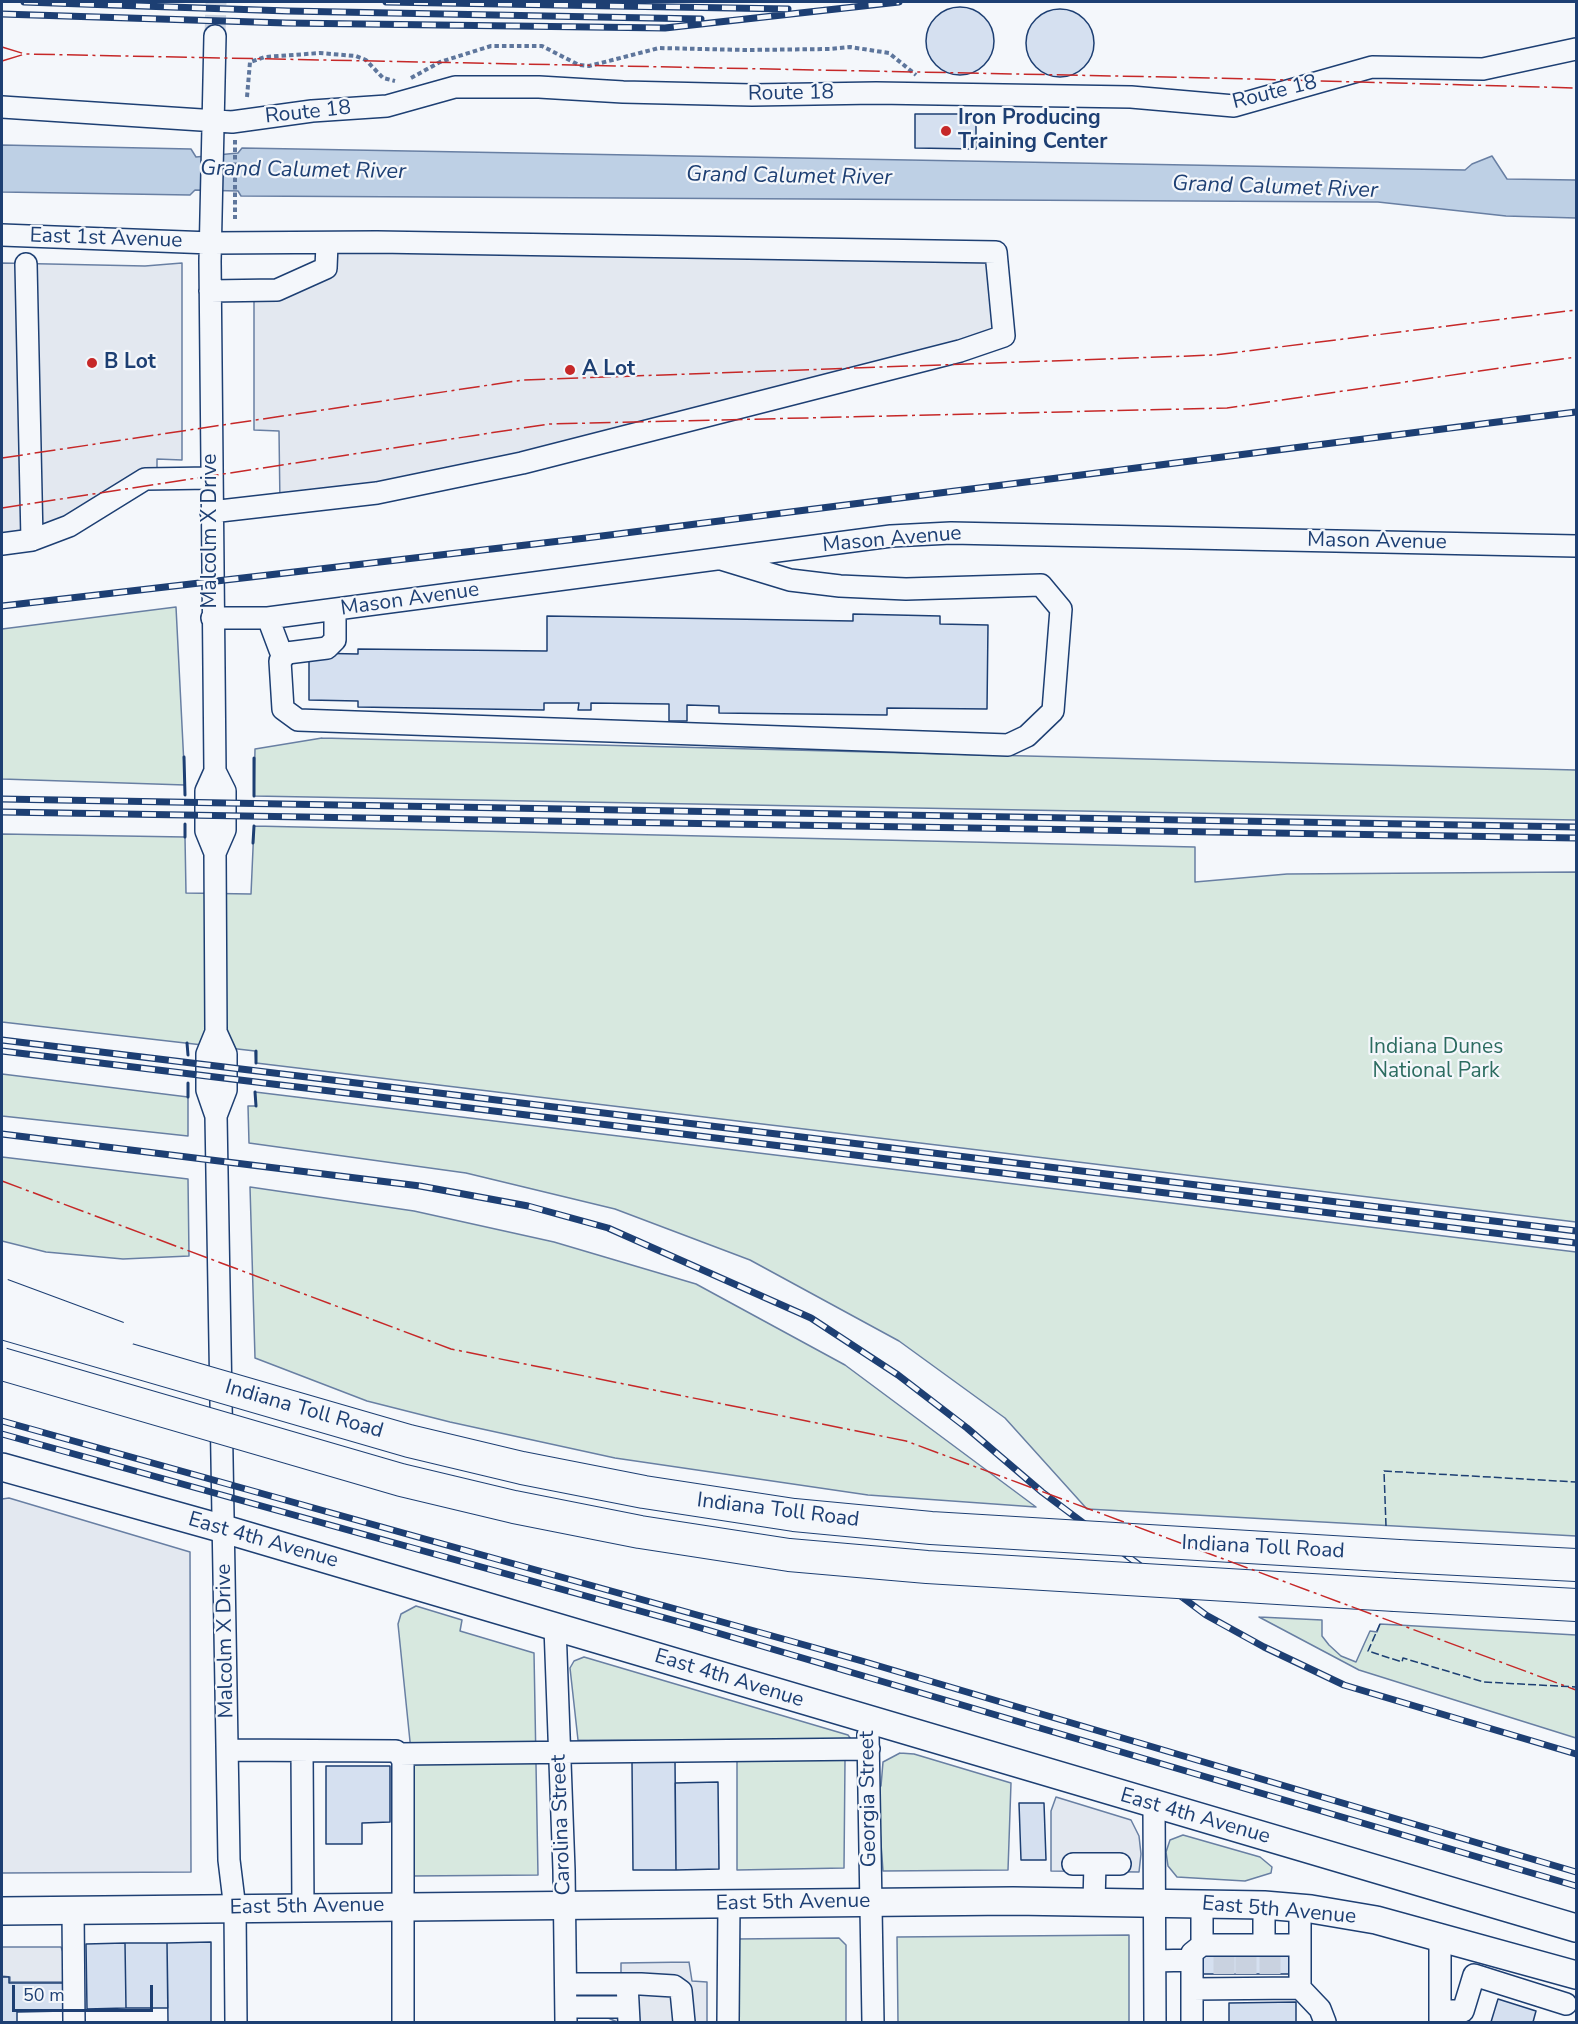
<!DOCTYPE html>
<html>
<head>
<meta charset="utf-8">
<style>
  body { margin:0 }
  #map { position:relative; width:1578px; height:2024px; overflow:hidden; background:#f4f7fb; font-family:"Nunito Sans",sans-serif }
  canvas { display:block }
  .frame { position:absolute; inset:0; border:3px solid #1d3f73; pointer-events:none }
  .scale { position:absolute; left:12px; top:1985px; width:141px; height:27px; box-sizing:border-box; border:3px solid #1d3f73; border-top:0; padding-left:8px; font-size:18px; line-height:21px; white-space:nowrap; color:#1d3f73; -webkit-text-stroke:4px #f4f7fb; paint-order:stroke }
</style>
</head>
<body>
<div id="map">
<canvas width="1578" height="2024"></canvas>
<div class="frame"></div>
<div class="scale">50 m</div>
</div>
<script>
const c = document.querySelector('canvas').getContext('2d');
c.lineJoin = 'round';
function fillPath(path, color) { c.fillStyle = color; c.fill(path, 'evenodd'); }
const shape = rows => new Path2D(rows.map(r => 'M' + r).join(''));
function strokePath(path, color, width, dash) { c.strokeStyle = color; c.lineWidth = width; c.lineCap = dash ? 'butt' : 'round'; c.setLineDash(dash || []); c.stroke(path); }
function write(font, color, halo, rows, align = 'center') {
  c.font = font + ' "Nunito Sans",sans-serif'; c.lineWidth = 4.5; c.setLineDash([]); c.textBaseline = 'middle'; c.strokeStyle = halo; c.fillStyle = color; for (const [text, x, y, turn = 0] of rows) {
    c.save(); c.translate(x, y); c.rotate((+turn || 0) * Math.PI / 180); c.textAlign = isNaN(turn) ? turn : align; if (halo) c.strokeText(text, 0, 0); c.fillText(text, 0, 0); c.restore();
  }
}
const green = shape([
  [176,607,185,785,2,779,2,629,176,607],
  [322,738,1576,770,1576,820,254,796,255,749,322,738],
  [254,826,1195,847,1195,882,1287,874,1576,872,1576,1222,256,1063,255,1051,2,1022,2,834,185,837,186,893,251,894,254,826],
  [2,1074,188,1097,188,1136,2,1116,2,1074],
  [255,1092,1576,1252,1576,1536,1087,1509,1005,1418,899,1341,750,1260,615,1209,466,1173,249,1143,248,1106,256,1106,255,1092],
  [2,1157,188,1179,189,1256,123,1259,46,1252,2,1241,2,1157],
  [250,1187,414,1211,554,1242,696,1284,845,1365,1036,1507,868,1495,615,1458,450,1422,367,1401,255,1358,250,1187],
  [416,1606,462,1620,460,1631,534,1653,538,1875,412,1876,412,1761,398,1624,401,1614,416,1606],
  [1259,1617,1322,1620,1322,1636,1329,1645,1341,1656,1356,1662,1370,1631,1377,1632,1380,1624,1576,1635,1576,1738,1359,1670,1259,1617],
  [584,1657,848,1735,853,1742,845,1761,844,1868,737,1870,737,1741,578,1740,570,1668,574,1661,584,1657],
  [900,1753,914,1754,1011,1783,1008,1870,883,1871,877,1789,881,1786,883,1762,900,1753],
  [1183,1835,1260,1857,1272,1867,1271,1873,1245,1881,1177,1877,1168,1866,1166,1852,1170,1840,1183,1835],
  [1129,1935,1129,2022,898,2022,897,1937,1129,1935],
  [839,1938,846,1945,846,2022,732,2022,735,1939,839,1938]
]);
fillPath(green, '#d7e8df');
strokePath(green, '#687fa3', 1.5);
const parking = shape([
  [330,244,996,252,1004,336,713,414,280,505,279,431,254,430,254,290,326,268,330,244],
  [2,263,145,266,182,263,182,460,157,459,157,479,69,526,2,544,2,263],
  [9,1498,190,1552,191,1872,2,1873,2,1499,9,1498],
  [1056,1797,1131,1820,1139,1836,1141,1854,1139,1872,1051,1871,1051,1811,1056,1797],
  [2,1947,61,1947,66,1960,66,1982,10,1982,10,1977,2,1976,2,1947],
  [689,1962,692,1981,707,1982,707,2022,617,2022,606,2017,590,2017,590,1981,621,1977,621,1963,689,1962]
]);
fillPath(parking, '#e3e8f0');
strokePath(parking, '#687fa3', 1.5);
const water = shape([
  [2,145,191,149,196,157,238,153,242,148,1465,170,1472,164,1492,156,1507,179,1576,180,1576,218,1506,216,1378,202,241,196,238,191,195,190,190,195,2,192,2,145]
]);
fillPath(water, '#bed0e5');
strokePath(water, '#687fa3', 1.5);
const building = shape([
  '926 41a34 34 0 1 1 68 0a34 34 0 1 1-68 0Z',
  '1026 43a34 34 0 1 1 68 0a34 34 0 1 1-68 0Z',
  [915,114,976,114,976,149,915,148,915,114],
  [853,614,940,616,940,624,988,625,987,709,887,708,887,715,719,713,719,706,687,705,687,721,669,721,669,704,591,703,591,710,578,710,579,703,544,703,544,710,358,707,358,701,309,700,309,653,358,654,358,649,547,651,547,616,853,621,853,614],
  [675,1761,676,1870,633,1870,632,1762,675,1761],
  [326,1766,390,1766,390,1822,362,1823,362,1844,326,1844,326,1766],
  [718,1782,719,1869,676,1870,675,1783,718,1782],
  [1019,1803,1044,1803,1046,1860,1021,1860,1019,1803],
  [211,1942,211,2022,168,2022,167,1943,211,1942],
  [125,1943,126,2008,87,2009,86,1944,125,1943],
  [125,1943,167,1943,168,2008,126,2008,125,1943],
  [1201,1955,1289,1955,1289,1974,1201,1974,1201,1955],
  [2,1977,9,1977,9,1983,64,1983,65,2011,17,2012,17,2022,2,2022,2,1977],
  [1498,1999,1536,2011,1533,2022,1491,2022,1498,1999],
  [1296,2002,1296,2022,1229,2022,1229,2003,1296,2002]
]);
fillPath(building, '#d5e0f0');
strokePath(building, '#1d3f73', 1.5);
strokePath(shape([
  [215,36,216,2],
  [1224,1955,1224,1974],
  [1246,1955,1246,1974],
  [1270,1955,1270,1974]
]), '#c9d2e0', 21, [21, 10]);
const minor = shape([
  [215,36,210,261,215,771,206,791,206,831,215,853,216,1032,207,1054,207,1090,216,1116,229,1860,235,1909,236,2022],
  [2,107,232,122,312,111,387,106,455,87,539,87,623,92,752,95,876,93,1131,97,1234,106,1372,67,1483,69,1576,49],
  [2,235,211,243,377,242,996,252,1004,336,960,351,522,463,377,493,211,512],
  [26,264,32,540],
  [210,291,277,290,326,268,327,244],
  [2,544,32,540,69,526,145,479,211,478],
  [335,610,335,640,327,648,287,653,280,661,283,709,298,720,1008,745,1027,736,1053,711,1061,609,1041,585,906,589,840,586,790,580,721,559],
  [212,618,268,618,891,536,951,533,1576,546],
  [268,618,283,658],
  [215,771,225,791,225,830,215,853],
  [216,1032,226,1054,226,1090,216,1116],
  [555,1627,564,1870,566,2022],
  [868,1735,873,2022],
  [228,1750,396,1751,399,1754,403,1761,403,2022],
  [302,1751,303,1908],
  [399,1754,869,1749],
  [1154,1805,1155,2022],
  [1073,1864,1120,1864],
  [1094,1902,1095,1864],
  [1202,1904,1202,1945,1300,1945],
  [1264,1905,1264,1945],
  [73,1910,74,2022],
  [1440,1936,1440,2022],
  [1155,1961,1192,1960],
  [566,1984,627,1984],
  [1300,1988,1320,2009,1325,2022],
  [1192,1989,1192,1953,1202,1945],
  [566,2007,628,2007],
  [1440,2011,1463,2011,1474,1975,1566,2004],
  [629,2022,627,1984,641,1984,674,1986,681,1991,684,2022],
  [728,2022,729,1904],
  [1192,2022,1192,1989,1300,1988,1300,1908]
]);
const major = shape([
  [2,1467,224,1529,1576,1928],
  [2,1911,1013,1901,1264,1905,1311,1909,1376,1920,1576,1975]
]);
const highway = shape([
  [1399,1556,1576,1565],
  [1395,1595,1576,1605]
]);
strokePath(minor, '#1d3f73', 24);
strokePath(major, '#1d3f73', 30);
strokePath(highway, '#1d3f73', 34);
strokePath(shape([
  [411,78,440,62,491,46,542,46,579,65,589,66,659,48,746,50,830,49,850,47,889,53,916,75],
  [247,97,250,62,265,57,320,53,356,56,366,60,383,78,395,81],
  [235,140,235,219]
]), '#5e769c', 4, [4.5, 3]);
strokePath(minor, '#f4f7fb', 21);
strokePath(major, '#f4f7fb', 27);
strokePath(highway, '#f4f7fb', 32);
const rail = shape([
  [24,2,288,11,701,19],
  [386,2,788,9],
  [2,14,286,23,665,28,899,2],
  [2,606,586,538,1576,412],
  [2,799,1576,827],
  [2,812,1576,838],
  [2,1040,1576,1231],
  [2,1051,1576,1243],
  [2,1134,420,1186,528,1206,608,1228,811,1318,898,1375,967,1428,1042,1492,1206,1615,1264,1647,1344,1685,1576,1754],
  [2,1421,862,1661,1576,1872],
  [2,1434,694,1626,1576,1886]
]);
strokePath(rail, '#1d3f73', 7);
strokePath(rail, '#f4f7fb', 4.5, [14]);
const highwayBridge = shape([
  [2,1295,118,1338],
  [2,1323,409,1441,522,1468,644,1492,794,1515,931,1528,1399,1556],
  [2,1364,401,1480,514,1507,640,1532,789,1555,927,1567,1395,1595]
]);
strokePath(highwayBridge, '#1d3f73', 34, []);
strokePath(highwayBridge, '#f4f7fb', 32);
strokePath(shape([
  [1386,1526,1384,1471,1576,1482],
  [1380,1624,1368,1651,1402,1662,1403,1658,1484,1682,1576,1687]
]), '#1d3f73', 1.5, [8, 3]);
strokePath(shape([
  [184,757,185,795],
  [254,796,254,758],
  [185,824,185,837],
  [253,843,254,826],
  [187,1043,188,1055],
  [256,1051,256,1063],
  [188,1083,188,1097],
  [255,1092,256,1106]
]), '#1d3f73', 3);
strokePath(shape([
  [2,47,25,54,1215,78,1576,88],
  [2,61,25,54],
  [2,458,523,380,1215,355,1576,310],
  [2,508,549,424,1227,408,1576,357],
  [2,1181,451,1349,906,1441,1576,1690]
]), '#c62828', 1.5, [21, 4.5, 3, 4.5]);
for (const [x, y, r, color] of [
  [946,131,6,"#c62828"],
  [92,363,6,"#c62828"],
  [570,370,6,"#c62828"]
]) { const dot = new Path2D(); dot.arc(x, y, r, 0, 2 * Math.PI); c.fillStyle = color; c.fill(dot); strokePath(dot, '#f4f7fb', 2); }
write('21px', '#1d3f73', '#f4f7fb', [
  ["Route 18",1275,93,-14],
  ["Route 18",791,94,-1],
  ["Route 18",308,113,-6],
  ["East 1st Avenue",106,239,2],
  ["Malcolm X Drive",211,531,-90],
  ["Mason Avenue",892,540,-5],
  ["Mason Avenue",1377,542,1],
  ["Mason Avenue",410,600,-8],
  ["Indiana Toll Road",304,1410,16],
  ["Indiana Toll Road",778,1511,7],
  ["East 4th Avenue",263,1541,16],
  ["Indiana Toll Road",1263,1548,3],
  ["Malcolm X Drive",226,1641,-91],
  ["East 4th Avenue",729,1679,17],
  ["Georgia Street",869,1799,-91],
  ["East 4th Avenue",1195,1817,16],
  ["Carolina Street",562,1825,-92],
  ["East 5th Avenue",793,1903,-1],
  ["East 5th Avenue",307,1907,-1],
  ["East 5th Avenue",1279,1911,5]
]);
write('bold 21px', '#1d3f73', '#f4f7fb', [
  ["Iron Producing",958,119],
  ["Training Center",958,143],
  ["B Lot",104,363],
  ["A Lot",582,370]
], 'left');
write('21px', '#2c6c60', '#f4f7fb', [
  ["Indiana Dunes",1436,1048],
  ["National Park",1436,1072]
]);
write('italic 22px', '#1d3f73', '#f4f7fb', [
  ["Grand Calumet River",303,171,1],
  ["Grand Calumet River",789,177,1],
  ["Grand Calumet River",1275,188,2]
]);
</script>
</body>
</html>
